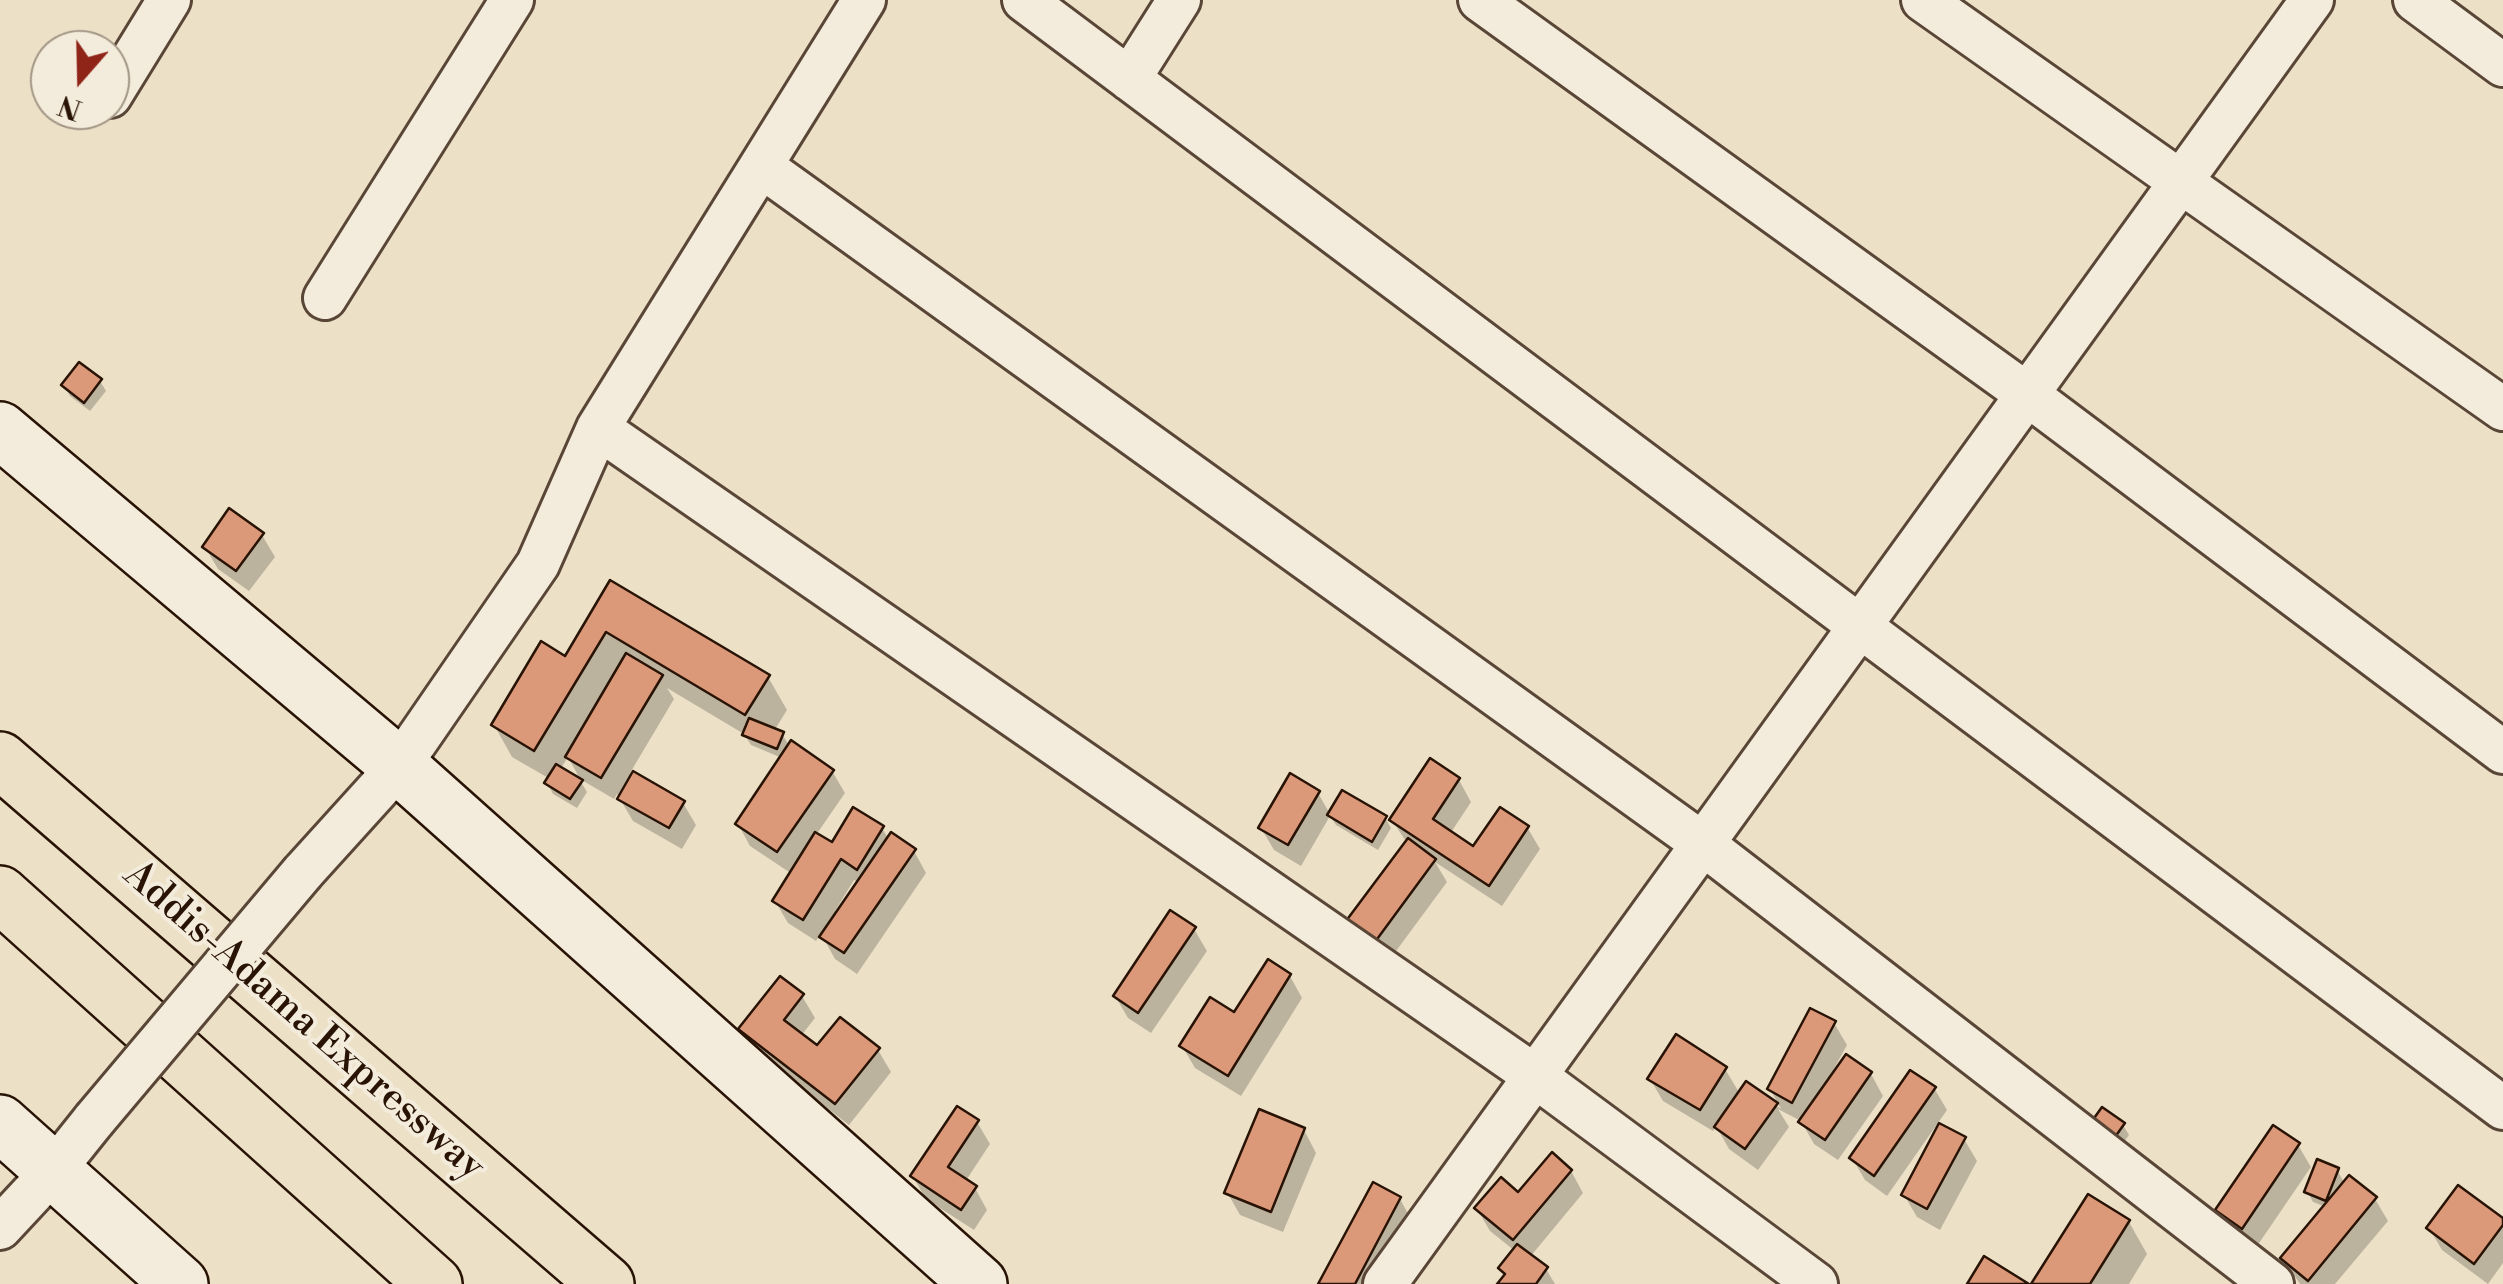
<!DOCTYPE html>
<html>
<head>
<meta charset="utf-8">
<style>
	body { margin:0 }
	#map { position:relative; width:2503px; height:1284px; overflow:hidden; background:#ece0c7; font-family:"Libre Bodoni",serif }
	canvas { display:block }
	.north { position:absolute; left:30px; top:30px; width:100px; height:100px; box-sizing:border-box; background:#f3ebdb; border:2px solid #a29585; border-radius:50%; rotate:200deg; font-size:28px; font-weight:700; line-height:40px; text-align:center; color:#281305 }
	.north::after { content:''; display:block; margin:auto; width:35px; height:45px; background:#8f2418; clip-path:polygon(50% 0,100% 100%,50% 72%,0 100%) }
</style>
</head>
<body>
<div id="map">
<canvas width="2503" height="1284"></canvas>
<div class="north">N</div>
</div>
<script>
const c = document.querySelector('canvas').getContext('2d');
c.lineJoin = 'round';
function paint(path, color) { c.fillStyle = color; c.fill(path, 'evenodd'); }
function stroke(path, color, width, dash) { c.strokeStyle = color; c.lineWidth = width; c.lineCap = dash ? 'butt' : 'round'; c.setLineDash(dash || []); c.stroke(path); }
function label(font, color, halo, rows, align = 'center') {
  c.font = font + ' "Libre Bodoni",serif'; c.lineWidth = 8; c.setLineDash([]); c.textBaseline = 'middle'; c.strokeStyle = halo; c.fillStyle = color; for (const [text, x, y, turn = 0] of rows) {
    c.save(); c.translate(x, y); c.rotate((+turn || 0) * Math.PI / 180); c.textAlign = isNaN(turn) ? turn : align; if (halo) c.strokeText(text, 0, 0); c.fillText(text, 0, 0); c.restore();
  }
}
const shadow = new Path2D(`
	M100,381l6,10 -16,20 -20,-15 -6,-11z
	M262,535l13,22 -26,34 -31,-22 -13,-22z
	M611,584l157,93 19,33 -13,21 8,3 8,13 42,24 13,22 -29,42 17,10 49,-17 7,12 25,11 12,22 -69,101 -22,-15 -14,-25 -5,7 -28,-18 -13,-22 17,-27 -42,-28 -12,-22 44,-66 -31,-13 -7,-11 -77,-46 7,11 -44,74 53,30 13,22 -14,24 -49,-28 -16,-27 -3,5 -34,-20 -12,-22 -7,11 20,14 6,10 -10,16 -24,-14 -6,-11 3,-4 -38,-22 -18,-32 72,-66zM854,880l5,3 -21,30 -3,-2z
	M1459,780l12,22 -21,32 24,16 53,-23 13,22 -38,57 -67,-44 12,20 -62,84 -26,-19 48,-104 -15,-23z
	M1318,793l12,21 55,4 6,10 -13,22 -42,-25 -6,-9 -29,50 -27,-16 -13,-22z
	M1194,929l13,22 -56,82 -23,-15 -13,-22z
	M1290,976l12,22 -61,98 -46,-28 -13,-22 53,-30z
	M802,996l13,22 -14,18 16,13 61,1 13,22 -42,53 -95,-74 -12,-22z
	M1834,1023l13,22 -16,29 3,2 37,-2 12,22 -45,64 -24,-16 -13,-23 -23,-12 11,18 -31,43 -29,-21 -13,-23 -3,5 -50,-30 -13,-22 75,-10 15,25 7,-10 34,25 -11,-20z
	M1934,1088l13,22 -60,86 -22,-16 -13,-22z
	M977,1122l13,22 -25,38 10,6 12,22 -13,20 -48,-31 -13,-22z
	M2123,1125l6,10 -8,11 -20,-14z
	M1304,1130l12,23 -33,79 -43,-17 -13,-23z
	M1964,1139l13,22 -37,69 -23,-13 -13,-22z
	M2298,1145l13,22 -56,82 -25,-17 -12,-22z
	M2337,1170l8,14 30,15 13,22 -53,63h-35l-17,-26 43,-51 -13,-5 -6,-11z
	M1571,1171l12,22 -53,64 16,12 9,15h-55l6,-8 -5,-7 14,-18 -25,-20 -13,-22 42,-14z
	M1400,1199l12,22 -34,63h-57z
	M2503,1221v42l-15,21 -46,-34 -13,-22z
	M2129,1222l18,32 -18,30h-95z`);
const building = new Path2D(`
	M79,362l23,17 -18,24 -23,-18z
	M229,508l35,25 -28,38 -34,-24z
	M610,580l160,95 -25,40 -139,-83 -72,119 -43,-26 50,-84 24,15z
	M626,653l37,22 -62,103 -36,-21z
	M749,718l35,14 -7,17 -35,-14z
	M791,740l43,30 -57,82 -42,-28z
	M1430,758l30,20 -27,41 40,27 27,-39 29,19 -40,60 -100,-66z
	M556,764l27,16 -13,19 -26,-16z
	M633,771l52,30 -16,27 -52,-29z
	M1290,773l30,18 -32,54 -30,-17z
	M1342,790l45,26 -15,26 -45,-27z
	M853,807l31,19 -27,44 -16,-11 -38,61 -31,-19 43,-69 17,10z
	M891,832l25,17 -72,104 -25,-16z
	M1408,838l28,21 -64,87 -29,-21z
	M1170,910l26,17 -58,86 -25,-17z
	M1268,959l23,15 -63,102 -49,-30 31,-49 24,15z
	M780,976l24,18 -20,26 33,25 23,-28 40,31 -45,56 -97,-75z
	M1810,1008l26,13 -44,82 -25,-14z
	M1676,1034l51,33 -27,43 -53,-31z
	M1846,1054l26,18 -47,68 -27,-18z
	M1910,1070l26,17 -62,89 -25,-18z
	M1746,1081l32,22 -33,46 -31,-22z
	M957,1106l22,14 -31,47 29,19 -16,24 -51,-34z
	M2102,1107l23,16 -10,14 -23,-16z
	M1259,1109l46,19 -34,84 -47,-19z
	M1939,1123l27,14 -39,72 -26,-14z
	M2273,1125l27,18 -58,86 -27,-19z
	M1552,1152l20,18 -59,70 -39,-32 27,-31 17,15z
	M2317,1159l22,9 -13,33 -22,-9z
	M2349,1175l28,22 -69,84 -28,-23z
	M1373,1182l28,15 -46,87h-37z
	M2458,1185l45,33v7l-29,39 -48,-36z
	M2088,1194l42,26 -40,64h-59z
	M1517,1244l31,23 -12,17h-39l8,-10 -7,-6z
	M1984,1256l45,28h-62z`);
const street = new Path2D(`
	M1024,0l1479,1108
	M1480,0l548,395 475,357
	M1923,0l580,409
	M2415,0l88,65
	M1129,79l50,-79
	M110,96l59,-96
	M761,166l942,678 569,440
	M325,298l187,-298
	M598,428l937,648 281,208
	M303,872l96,-106 139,-202 60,-136 266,-428
	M0,1228l54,-58 40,-50
	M1385,1284l927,-1284`);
const secondary = new Path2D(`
	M0,430l399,336 580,518
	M0,1123l180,161`);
const highway = new Path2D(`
	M0,760l606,524
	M0,894l434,390`);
const streetBridge = new Path2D(`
	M94,1120l209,-248`);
const streetNames = [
	["Addis-Adama Expressway",303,1022,41]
];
paint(shadow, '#0003');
paint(building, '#dc997a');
stroke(building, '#281305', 2.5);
stroke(street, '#594636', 48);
stroke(secondary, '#281305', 60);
stroke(highway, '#281305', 60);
stroke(street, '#f3ebdb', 42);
stroke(secondary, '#f3ebdb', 55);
stroke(highway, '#ece0c7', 55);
stroke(streetBridge, '#594636', 48, []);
stroke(streetBridge, '#f3ebdb', 42);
label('40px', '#281305', '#f3ebdb', streetNames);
</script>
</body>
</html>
